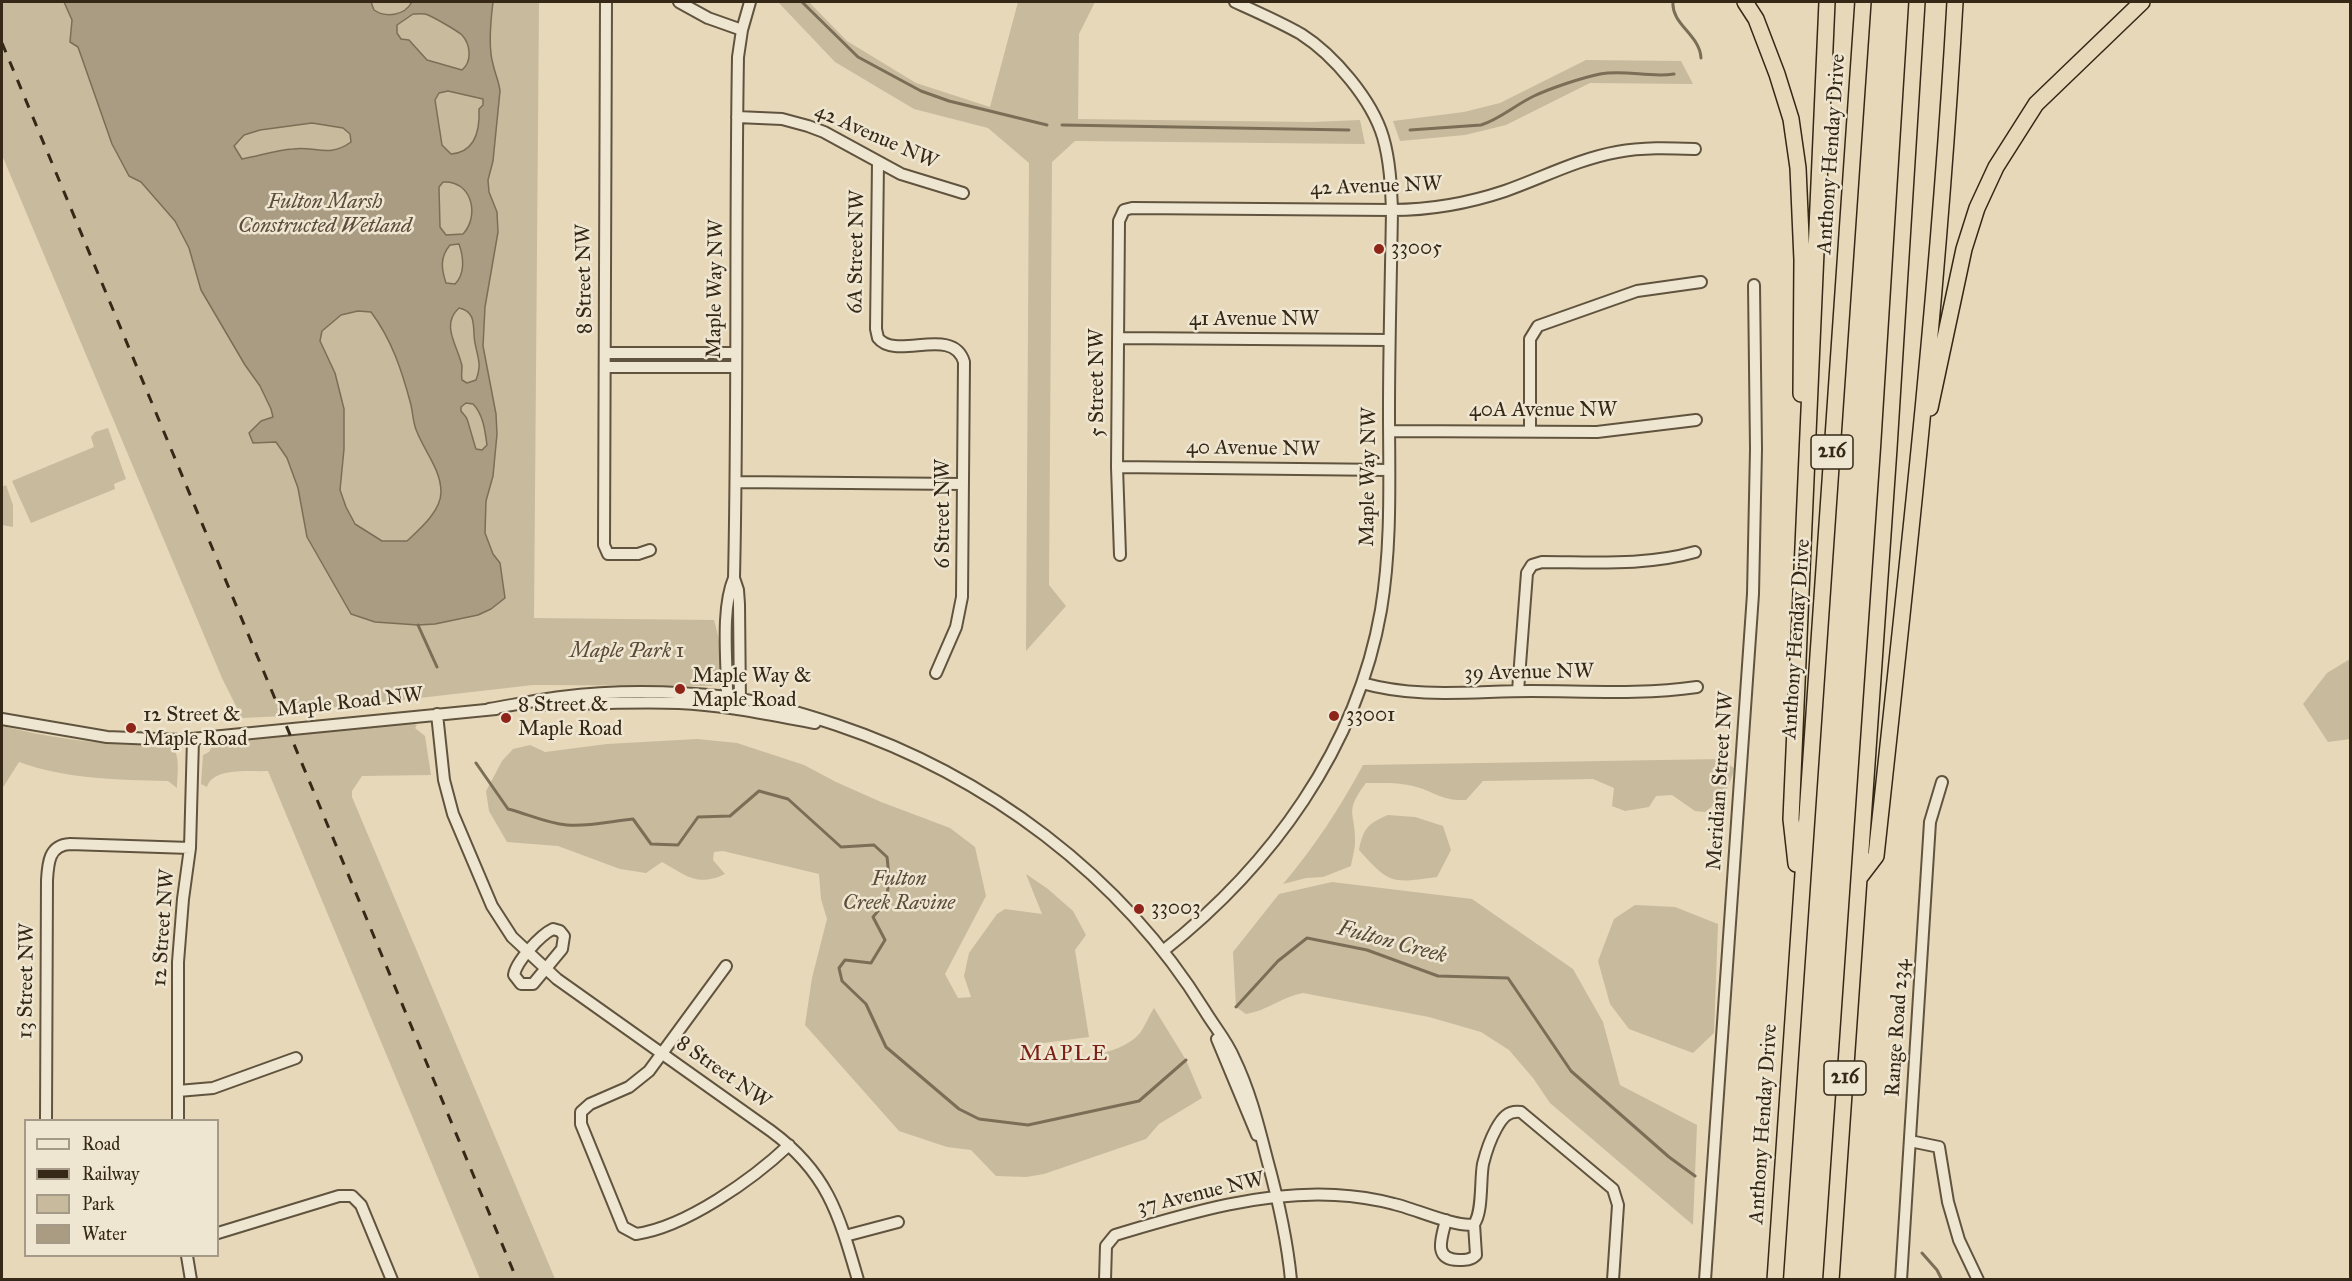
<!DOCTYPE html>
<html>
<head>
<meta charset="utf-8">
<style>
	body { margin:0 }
	#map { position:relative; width:2352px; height:1281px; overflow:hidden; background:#e6d8b9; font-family:"IM FELL Great Primer",serif }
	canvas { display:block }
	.frame { position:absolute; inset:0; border:3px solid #352816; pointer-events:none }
	.legend { position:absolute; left:24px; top:1119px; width:195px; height:138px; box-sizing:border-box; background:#efe6d2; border:2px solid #a59a87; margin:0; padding:8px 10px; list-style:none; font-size:18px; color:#352816 }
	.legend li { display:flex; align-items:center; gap:12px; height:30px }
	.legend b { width:30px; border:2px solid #a59a87 }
</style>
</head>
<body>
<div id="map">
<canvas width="2352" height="1281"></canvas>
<div class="frame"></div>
<ul class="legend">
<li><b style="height:8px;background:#efe6d2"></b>Road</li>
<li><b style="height:8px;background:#352816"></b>Railway</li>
<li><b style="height:16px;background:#c8ba9d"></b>Park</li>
<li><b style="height:16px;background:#aa9c82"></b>Water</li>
</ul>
</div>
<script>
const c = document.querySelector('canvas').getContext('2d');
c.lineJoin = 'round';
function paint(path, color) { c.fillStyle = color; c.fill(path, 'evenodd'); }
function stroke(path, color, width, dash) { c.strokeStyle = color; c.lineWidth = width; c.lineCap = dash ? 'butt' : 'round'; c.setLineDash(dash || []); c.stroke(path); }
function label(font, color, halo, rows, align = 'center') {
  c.font = font + ' "IM FELL Great Primer",serif'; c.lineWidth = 5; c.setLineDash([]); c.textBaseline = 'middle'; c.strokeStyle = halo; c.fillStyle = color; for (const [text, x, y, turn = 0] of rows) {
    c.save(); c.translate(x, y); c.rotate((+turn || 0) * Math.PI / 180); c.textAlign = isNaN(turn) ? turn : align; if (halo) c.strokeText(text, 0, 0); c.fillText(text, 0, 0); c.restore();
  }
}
const green = new Path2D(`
	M2,2h537l-5,616 180,2c4,16 17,58 -3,66l-178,-1 -236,27 -12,4 -43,2 -20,-40 -220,-523z
	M778,2h31l38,39 69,42 74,24 28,-105h77l-16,32 -1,85 234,3 48,-2 5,24 -290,-3 -23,21 -3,423 17,21 -40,45 3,-488 -41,-35 -74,-19 -79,-47z
	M1586,60l95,1 12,23 -103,-1 -84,42 -41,10 -65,6 -7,-20 71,-9 36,-9z
	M108,428l18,51 -12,5 1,5 -84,34 -19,-42 82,-34 -3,-10 4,-5z
	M6,485l7,20v22l-11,-2v-38z
	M2350,659v80l-22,3 -25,-38 24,-31z
	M409,722l8,3 -2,3 10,8 6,39 -69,1 -10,15v6l203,482h-75l-212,-508c-18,1 -55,-4 -61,16l-6,-3 2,-29 6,-3 4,-8z
	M2,726c41,10 86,17 129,19 9,0 35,-3 41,2 9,8 5,31 5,41l-9,-7c-50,-1 -102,-2 -149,-19l-17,27z
	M697,739l40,4 67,22 32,17 45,20 69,26 25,19 11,49 -41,78 13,24 13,-1 -7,-21 5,-23 28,-39 8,-5 37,5 -16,-40 22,15 25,22 13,24 -11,15 14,87 -53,7 -2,16c30,0 85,-2 106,-27 5,-7 9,-17 14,-25l32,52 16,38 -43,26 -13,15 -102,35 -18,3 -30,-1 -25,-26 -24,-3 -48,-16 -94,-106 7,-47 15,-59 -6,-20 -2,-25 -96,-23 -9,1 -1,8 12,14c-28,13 -38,2 -63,-12l-16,11 -26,-4 -62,-23 -51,-4 -18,-31 -3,-20 16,-30 11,-12 17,-4 15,7 62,-8z
	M1722,759l13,10 -12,29 -18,14 -10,-1 -23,-16 -16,1 -7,11 -24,4 -13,-5 2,-18 -21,-9 -110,2 -17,19c-26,1 -32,-9 -53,-14 -16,-4 -32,-3 -47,-3 -23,30 -10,29 -11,59 0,8 -3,17 -4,24l-28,11 -17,1 -23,6c33,-39 56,-75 80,-119z
	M1388,815l27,2 28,9 8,24 -14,27c-45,6 -47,8 -78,-27 4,-21 9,-27 29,-35z
	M1332,882l140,17 101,70 30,53 17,63 77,40 -4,100 -143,-122 -17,-25 -24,-28 -28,-18 -52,-15 -126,-24c-20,3 -36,18 -57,21l-10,-7 -3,-55 46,-58z
	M1635,905l40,2 43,17 -4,109 -21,20 -64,-24 -19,-25 -12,-43 16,-42z`);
const water = new Path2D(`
	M64,2h307l3,8c12,8 30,6 38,-8h81c-2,16 -5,46 0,62 2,10 6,17 7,27l-7,70 -5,19 1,12 8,20 1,20 -13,75 -2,39 13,68 1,20 -4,42 -7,25 -1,32 8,21 7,9 5,35 -14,11 -13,6 -43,9 -17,1 -43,-3 -24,-8 -44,-77 -9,-49 -11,-30 -11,-16 -23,1 -4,-10 12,-12 12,-4 -2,-8 -11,-23 -15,-21 -44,-75 -12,-42 -14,-27 -34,-39 -12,-6 -17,-32 -34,-97 -8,-5 2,-22zM413,14c5,0 11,-1 15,1 7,3 28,15 34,20 9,10 10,27 0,35l-35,-10 -18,-20 -8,-1 -4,-6v-8zM448,91l35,8v6l-4,4c1,21 -3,43 -28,45l-9,-9 -7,-45 4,-7zM312,123l31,5 7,6 1,8c-22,16 -35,4 -58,7 -17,1 -34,7 -51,10l-8,-13 10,-11 16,-5zM443,182c29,-2 37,34 20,52l-17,1 -6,-8 -1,-40zM459,244c5,14 6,30 -4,40l-9,-1c-5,-15 -6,-26 4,-38zM459,308c19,4 13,21 16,35 3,16 7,21 1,37l-9,3 -5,-3c-1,-5 0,-9 0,-14 -4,-20 -22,-41 -3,-58zM358,311l13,1c21,28 31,59 40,93 2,9 2,19 6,27 8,20 24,38 24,60 0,19 -21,37 -34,49h-25l-27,-17 -9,-17 -6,-17 4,-41v-40l-9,-36 -15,-32 2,-10 19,-16zM466,403l7,1c10,10 12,26 14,41l-5,5 -6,-1c-1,-2 -8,-28 -9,-30 -1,-3 -4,-5 -6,-8v-4z`);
const stream = new Path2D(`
	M802,2l56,55 63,34 28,10 98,24
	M1673,2c-2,22 27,33 28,56
	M1062,125l287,5
	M1410,130l71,-5c19,-6 34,-20 53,-29 17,-8 47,-18 66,-22 25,-5 49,4 74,0
	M418,625l19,42
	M476,763l32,46c20,5 38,14 59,16 21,2 45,-4 66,-6l18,25 27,1 20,-28 32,-1 29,-25 29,8 53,48 33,-2 13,12c3,25 4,41 -14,60l12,23 -14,23 -26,-3 -6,8 3,13 24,23 20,43 73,62 20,10 49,6 111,-24 47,-41
	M1236,1007l42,-46 29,-23 60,12 71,26 70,2 63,93 98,86 26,19
	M1922,1253l15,17 5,10`);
const minor = new Path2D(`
	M606,2l-2,543 4,9h30l12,-4
	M679,2l29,16 34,12
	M737,117l45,2 26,7 16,6 77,42 62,19
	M878,162l-2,167 2,9c18,23 75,-13 86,24l-2,235 -6,30 -20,46
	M1118,338l271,2
	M606,353h129
	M606,367h129
	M1389,431l208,1 99,-12
	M1530,431v-92l8,-13 99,-35 64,-9
	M1117,467l272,3
	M736,482l227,2
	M1120,555l-3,-88 2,-246 5,-11 8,-2 260,2c37,0 77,-7 113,-19 37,-13 73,-32 112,-39 26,-5 52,-4 78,-3
	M734,578l4,12 1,14 1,101
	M1362,683c56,16 112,8 169,8 55,0 111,4 166,-4
	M1518,691l9,-118 5,-8 10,-3c52,0 104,4 153,-10
	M727,704c1,-37 -7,-93 7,-126 4,-174 1,-348 4,-521l4,-27 8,-28
	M542,705c45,-1 91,-4 137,-2 46,2 91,12 136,20
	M489,709c24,-4 48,-9 72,-12 54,-7 113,-6 167,0 37,5 73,16 109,28 149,50 284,150 368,286 9,15 22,30 29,47 16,33 24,66 33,101 11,40 20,79 24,121
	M437,714l7,66 9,34 39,92 20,31 45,42 214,152c57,42 68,84 87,149
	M2,719l105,18 74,3 315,-31
	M553,929l7,2 4,5 -2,13 -29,35h-12l-7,-9c2,-13 26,-40 39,-46z
	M1163,951c108,-85 194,-203 218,-341 11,-66 8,-133 8,-200 0,-66 2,-133 3,-200 -1,-24 -2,-49 -9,-73 -11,-37 -49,-82 -82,-103 -21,-12 -44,-22 -66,-32
	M726,966l-77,105 -20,16 -39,17 -9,8v12l42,103 13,7c50,-7 117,-55 153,-89
	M1217,1039l40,96
	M178,1091l35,-3 83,-30
	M46,1120l1,-240c1,-17 2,-35 23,-36l120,4
	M178,1120v-158l5,-63 7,-51 3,-109
	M1910,1141l29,6 9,55 11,38 19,40
	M1446,1220c-4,17 -14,40 13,40 7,0 12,0 17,-5l-2,-31
	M1474,1224c9,-12 6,-44 9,-60 3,-12 7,-24 13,-35 6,-11 12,-19 25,-17l92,77 5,16 -5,75
	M218,1233l121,-37h13l9,9 31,75
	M845,1236l53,-14
	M187,1256l4,24
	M1105,1280l1,-34 9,-11c71,-21 145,-44 220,-40 20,1 40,4 59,9 19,4 65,25 80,20
	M1705,1280l48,-686 3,-145 -2,-164
	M1901,1280l29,-458 12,-40`);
const highway = new Path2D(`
	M1745,2l11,17 21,55 14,45 7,49 4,92 -1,134
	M1930,408l34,-159 13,-41 19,-41 40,-63 106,-102
	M1796,864l-5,-45 36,-817
	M1860,877l16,-21c31,-285 63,-569 79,-854
	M1775,1280l88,-1278
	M1831,1280l58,-832 28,-446`);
const rail = new Path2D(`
	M2,43l515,1237`);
const markers = [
	[1379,249,6,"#8f2418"],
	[680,689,6,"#8f2418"],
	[1334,716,6,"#8f2418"],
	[506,718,6,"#8f2418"],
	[131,728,6,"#8f2418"],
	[1139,909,6,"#8f2418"]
];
const shields = [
	[1832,452,42],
	[1845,1078,42]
];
const shieldNames = [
	["216",1832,452],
	["216",1845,1078]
];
const streetNames = [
	["42 Avenue NW",876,137,24],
	["Anthony Henday Drive",1832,154,-86],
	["42 Avenue NW",1376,187,-2],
	["6A Street NW",857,252,-89],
	["8 Street NW",585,279,-91],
	["Maple Way NW",716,289,-89],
	["41 Avenue NW",1254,320],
	["5 Street NW",1098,383,-90],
	["40A Avenue NW",1543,411],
	["40 Avenue NW",1253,449,1],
	["Maple Way NW",1369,477,-89],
	["6 Street NW",944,514,-90],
	["Anthony Henday Drive",1797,639,-86],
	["39 Avenue NW",1529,673,-1],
	["Maple Road NW",350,703,-6],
	["Meridian Street NW",1721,781,-86],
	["12 Street NW",164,928,-86],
	["13 Street NW",27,981,-89],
	["Range Road 234",1898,1028,-86],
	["8 Street NW",723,1073,35],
	["Anthony Henday Drive",1764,1124,-86],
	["37 Avenue NW",1201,1194,-13]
];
const parkNames = [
	["Fulton Marsh",325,203],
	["Constructed Wetland",325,227],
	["Maple Park 1",627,652],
	["Fulton",899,880],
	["Creek Ravine",899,904]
];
const poiNames = [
	["33005",1391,249],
	["Maple Way &",692,677],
	["Maple Road",692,701],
	["8 Street &",518,706],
	["Maple Road",518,730],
	["12 Street &",143,716],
	["Maple Road",143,740],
	["33001",1346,716],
	["33003",1151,909]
];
const waterNames = [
	["Fulton Creek",1392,943,15]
];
const neighbourhoodNames = [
	["MAPLE",1064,1055]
];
paint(green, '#c8ba9d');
paint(water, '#aa9c82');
stroke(water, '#7b6e57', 1.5);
stroke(stream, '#7b6e57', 3);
stroke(minor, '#61543f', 14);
stroke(highway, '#352816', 18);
stroke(minor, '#efe6d2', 10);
stroke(highway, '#e6d8b9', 15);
stroke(rail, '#352816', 3, [10, 10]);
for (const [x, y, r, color] of markers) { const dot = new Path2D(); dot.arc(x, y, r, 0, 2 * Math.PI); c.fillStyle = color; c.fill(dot); stroke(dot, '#efe6d2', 2); }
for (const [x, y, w] of shields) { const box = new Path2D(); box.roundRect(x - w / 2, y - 17, w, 34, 4.5); c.fillStyle = '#efe6d2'; c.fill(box); stroke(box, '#352816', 1.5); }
label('bold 20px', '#352816', null, shieldNames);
label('21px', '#352816', '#efe6d2', streetNames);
label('italic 21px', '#5a4c38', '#efe6d2', parkNames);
label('21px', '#352816', '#efe6d2', poiNames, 'left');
label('italic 22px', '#584b36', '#efe6d2', waterNames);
c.letterSpacing = '1.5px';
label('22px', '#7a1f14', '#efe6d2', neighbourhoodNames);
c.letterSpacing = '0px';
</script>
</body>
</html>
